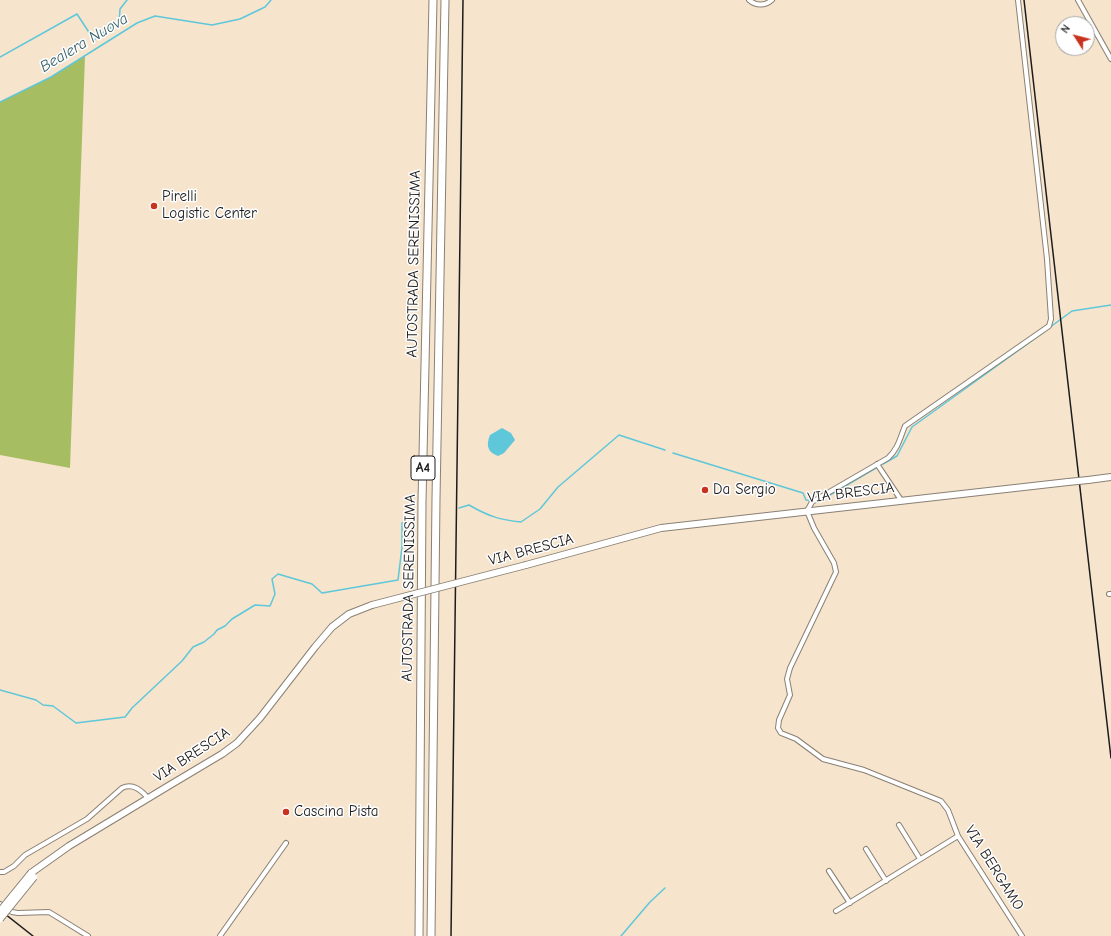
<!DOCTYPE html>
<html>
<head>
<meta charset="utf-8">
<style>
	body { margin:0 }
	#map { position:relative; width:1111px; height:936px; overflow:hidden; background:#f6e4cd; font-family:"Comic Neue",sans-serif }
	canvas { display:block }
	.north { position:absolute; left:1055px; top:16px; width:40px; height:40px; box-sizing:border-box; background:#fff; border:1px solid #a4a4a4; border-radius:50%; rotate:306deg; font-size:11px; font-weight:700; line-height:16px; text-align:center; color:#1c1c1c }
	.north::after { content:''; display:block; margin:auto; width:14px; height:18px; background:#c8321e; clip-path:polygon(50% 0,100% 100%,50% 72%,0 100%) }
</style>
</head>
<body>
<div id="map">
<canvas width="1111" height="936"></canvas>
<div class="north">N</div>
</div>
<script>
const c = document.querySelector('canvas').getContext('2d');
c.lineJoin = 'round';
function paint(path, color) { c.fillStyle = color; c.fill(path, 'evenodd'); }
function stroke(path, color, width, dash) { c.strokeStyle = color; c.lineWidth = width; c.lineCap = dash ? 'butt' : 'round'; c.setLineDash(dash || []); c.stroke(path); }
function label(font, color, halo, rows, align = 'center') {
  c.font = font + ' "Comic Neue",sans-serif'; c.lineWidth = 3; c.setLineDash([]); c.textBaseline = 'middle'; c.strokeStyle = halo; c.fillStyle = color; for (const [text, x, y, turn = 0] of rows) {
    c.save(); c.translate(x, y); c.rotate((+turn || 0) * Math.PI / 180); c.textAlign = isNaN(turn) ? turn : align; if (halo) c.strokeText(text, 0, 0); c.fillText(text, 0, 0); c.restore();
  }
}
const green = new Path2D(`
	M85,56l-15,412 -70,-13v-353l51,-25z`);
const water = new Path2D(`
	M502,428l9,5 4,7 -11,13 -6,3c-11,-4 -12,-11 -8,-21z`);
const stream = new Path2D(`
	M0,57l77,-43 17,26 12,-10 13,-6 1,-15 7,-9
	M0,102l51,-25 86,-54 18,-7 57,9 28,-6 25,-12 6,-7
	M1049,328l23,-17 39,-6
	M673,453l130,40 3,7 6,1
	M883,464l14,-8 15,-29 132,-95
	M816,502h2l58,-34
	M459,508l10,-3c19,11 31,15 52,17l19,-13 18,-22 61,-52 46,15
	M0,690l36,10 7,5 10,1 23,17 49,-6 7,-9 50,-47 11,-14 11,-5 10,-8 3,-4 8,-4 7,-7 23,-14 15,1 5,-12 -3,-15 6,-5 34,10 10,9 76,-13 4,-33v-24h2
	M621,936l29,-34 15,-14`);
const minor = new Path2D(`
	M749,0c7,6 16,6 23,0
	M1018,0l29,259 4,60 -2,7 -144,100c-5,12 -7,23 -17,32l-76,44 -5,9 7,17 20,35 2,9 -46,96 -3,11 3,16 -11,25 -1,8 3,5 15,6 27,20 41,11 77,31 7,9 10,26 64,100
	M1078,0l33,59
	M877,464l24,36
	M1109,594h2
	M899,825l21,34
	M866,849l20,32
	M829,871l21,32
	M0,872h4l10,-6 11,-11 62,-36 35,-31c11,-5 19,2 26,10
	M0,904l12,8 6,1 31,-1 39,24
	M836,911l122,-75
	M220,936l66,-93`);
const secondary = new Path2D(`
	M1088,480l23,-3
	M526,565l135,-37 407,-46
	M31,873l38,-27 101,-61 52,-31 15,-11 23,-25 55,-71 17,-20 17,-13 23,-9`);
const motorway = new Path2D(`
	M419,936l3,-435 11,-501
	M431,936l5,-437 9,-499`);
const rail = new Path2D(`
	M1024,0l87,758
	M0,910l33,26
	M451,936l12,-936`);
const secondaryBridge = new Path2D(`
	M1068,482l20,-2
	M372,605l154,-40
	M0,911l31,-38
	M0,919l34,-42`);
const markers = [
	[154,206,4,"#c8321e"],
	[705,490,4,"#c8321e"],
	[286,812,4,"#c8321e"]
];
const shields = [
	[423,468,24]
];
const shieldNames = [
	["A4",423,468]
];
const poiNames = [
	["Pirelli",162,197],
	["Logistic Center",162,214],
	["Da Sergio",713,490],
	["Cascina Pista",294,812]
];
const streetNames = [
	["AUTOSTRADA SERENISSIMA",414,264,-89],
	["VIA BRESCIA",851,493,-7],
	["VIA BRESCIA",531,550,-15],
	["AUTOSTRADA SERENISSIMA",409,588,-89],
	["VIA BRESCIA",192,755,-33],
	["VIA BERGAMO",994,868,58]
];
const waterNames = [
	["Bealera Nuova",84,43,-31]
];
paint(green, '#a6bd62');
paint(water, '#5ec7d9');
stroke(stream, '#5ec7d9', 1.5);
stroke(minor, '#898074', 6);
stroke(secondary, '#898074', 8);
stroke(motorway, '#898074', 9);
stroke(minor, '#fff', 4);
stroke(secondary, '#fff', 6);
stroke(motorway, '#fff', 7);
stroke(rail, '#1c1c1c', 1.5);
stroke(secondaryBridge, '#898074', 8, []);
stroke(secondaryBridge, '#fff', 6);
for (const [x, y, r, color] of markers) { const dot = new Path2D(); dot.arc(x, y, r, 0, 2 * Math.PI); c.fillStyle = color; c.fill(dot); stroke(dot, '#fff', 1.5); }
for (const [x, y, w] of shields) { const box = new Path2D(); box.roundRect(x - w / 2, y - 12, w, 24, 3); c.fillStyle = '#fff'; c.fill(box); stroke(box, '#1c1c1c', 1); }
label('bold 14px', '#1c1c1c', null, shieldNames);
label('15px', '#1c1c1c', '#fff', poiNames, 'left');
label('15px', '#1c1c1c', '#fff', streetNames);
label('italic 16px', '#366068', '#fff', waterNames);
</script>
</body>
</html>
